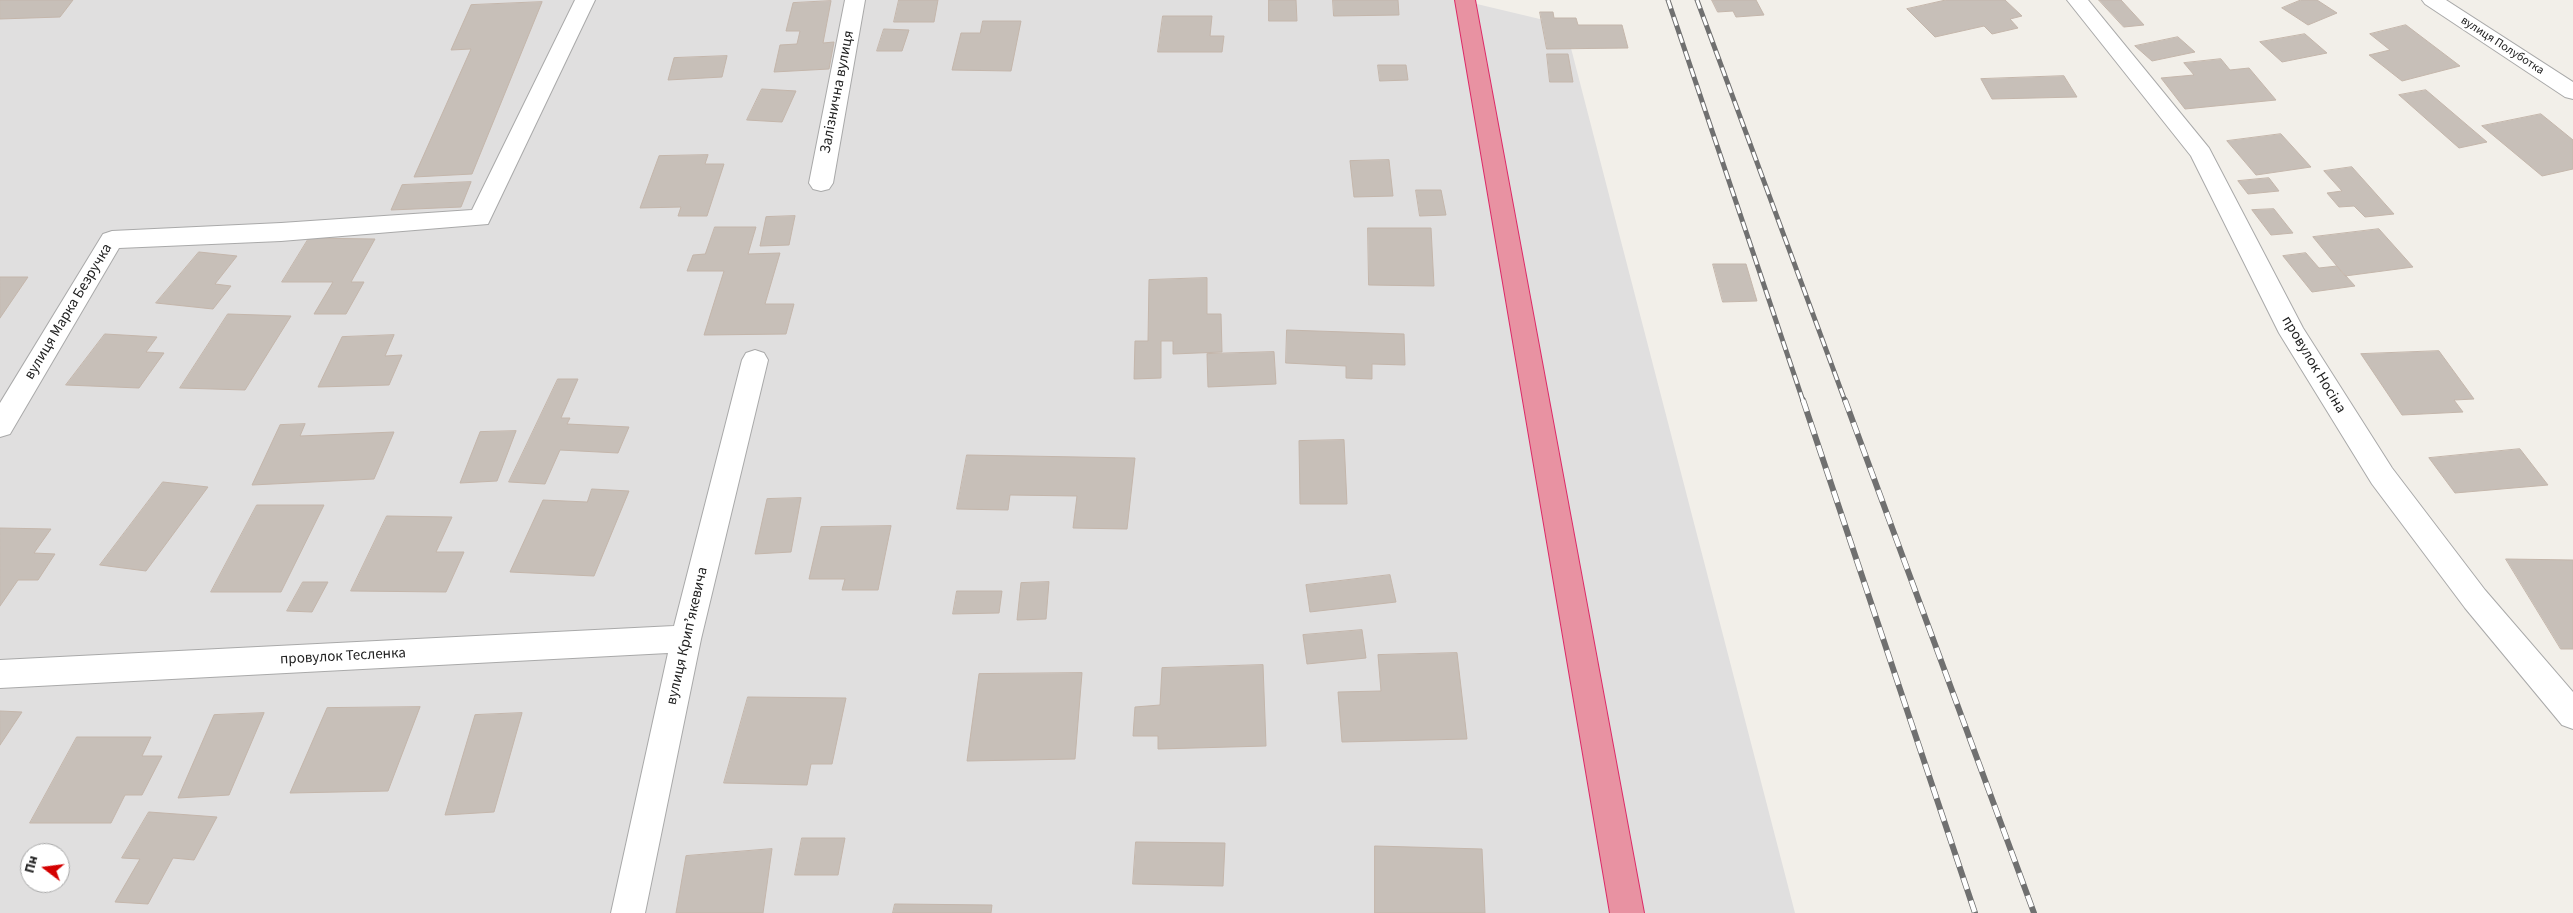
<!DOCTYPE html>
<html>
<head>
<meta charset="utf-8">
<style>
	body { margin:0 }
	#map { position:relative; width:2573px; height:913px; overflow:hidden; background:#f2efe9; font-family:"Source Sans 3",sans-serif }
	canvas { display:block }
	.north { position:absolute; left:20px; top:843px; width:50px; height:50px; box-sizing:border-box; background:#fff; border:1px solid #a7a7a7; border-radius:50%; rotate:285deg; font-size:14px; font-weight:700; line-height:20px; text-align:center; color:#222 }
	.north::after { content:''; display:block; margin:auto; width:18px; height:22px; background:#d40000; clip-path:polygon(50% 0,100% 100%,50% 72%,0 100%) }
</style>
</head>
<body>
<div id="map">
<canvas width="2573" height="913"></canvas>
<div class="north">Пн</div>
</div>
<script>
const c = document.querySelector('canvas').getContext('2d');
c.lineJoin = 'round';
function paint(path, color) { c.fillStyle = color; c.fill(path, 'evenodd'); }
function stroke(path, color, width, dash) { c.strokeStyle = color; c.lineWidth = width; c.lineCap = dash ? 'butt' : 'round'; c.setLineDash(dash || []); c.stroke(path); }
function label(font, color, halo, rows, align = 'center') {
  c.font = font + ' "Source Sans 3",sans-serif'; c.lineWidth = 4.5; c.setLineDash([]); c.textBaseline = 'middle'; c.strokeStyle = halo; c.fillStyle = color; for (const [text, x, y, turn = 0] of rows) {
    c.save(); c.translate(x, y); c.rotate((+turn || 0) * Math.PI / 180); c.textAlign = isNaN(turn) ? turn : align; if (halo) c.strokeText(text, 0, 0); c.fillText(text, 0, 0); c.restore();
  }
}
const residential = new Path2D(`
	M0,0h1460l105,25 230,888h-1795zM30,853h30v30h-30z`);
const building = new Path2D(`
	M0,0h73l-13,17 -60,2z
	M899,0h39l-4,22h-40z
	M1269,0h27l1,21h-28z
	M1333,0h65l1,15 -65,1z
	M1712,0h44l8,15 -28,2 -3,-6 -15,1z
	M1946,0h59l17,16 -12,3 8,9 -26,6 -8,-8 -49,11 -28,-28z
	M2099,0h22l23,25 -20,2z
	M2301,0h16l20,13 -29,12 -26,-17z
	M831,1l-8,42 11,-1 -5,27 -55,3 6,-27 17,-1 3,-13h-14l7,-28z
	M542,2l-70,172 -58,3 57,-128 -20,1 20,-45z
	M1540,12h13l1,6h22l2,7h44l6,23 -81,1z
	M1163,16h49l-2,20h14l-2,16h-64z
	M983,21h38l-10,50 -59,-1 9,-37h19z
	M2406,25l54,41 -58,15 -33,-26 21,-5 -20,-16z
	M884,29l25,1 -7,21h-25z
	M2305,34l22,19 -45,9 -22,-20z
	M2178,37l17,15 -43,9 -17,-15z
	M1547,54h21l5,28h-23z
	M727,56l-5,21 -54,3 6,-22z
	M2221,59l9,11 19,-2 27,32 -91,9 -24,-31 33,-3 -10,-12z
	M1378,65h28l2,15 -28,1z
	M2064,76l13,21 -85,2 -11,-20z
	M762,89l34,2 -14,31 -35,-2z
	M2426,90l61,52 -28,6 -60,-53z
	M2541,114l32,26v29l-31,7 -60,-50z
	M2281,134l30,33 -55,8 -29,-34z
	M708,155l-3,9h19l-17,52h-29l3,-9 -41,1 19,-52z
	M1389,160l4,36 -39,1 -4,-36z
	M2352,167l42,47 -29,3 -11,-11 -15,1 -12,-14 15,-2 -18,-20z
	M2269,178l10,13 -31,3 -10,-13z
	M471,182l-10,25 -70,3 11,-25z
	M1416,190h25l5,25 -26,1z
	M2274,209l19,24 -22,2 -19,-25z
	M795,216l-6,29 -29,1 6,-29z
	M715,227h41l-8,27 32,-1 -15,51h29l-8,30 -82,1 20,-64h-37l6,-16 12,-1z
	M1368,228h63l3,58 -65,-1z
	M2379,229l34,38 -68,9 -32,-39z
	M309,238l66,1 -24,43h13l-18,32h-32l19,-32h-51z
	M199,252l38,4 -22,28 16,2 -18,23 -57,-6z
	M2306,253l13,15 18,-2 18,20 -43,6 -29,-36z
	M1713,264h33l11,37 -34,1z
	M0,277h28l-28,41z
	M1207,278v36h14l1,38 -49,2v-13h-12v37l-27,1 1,-38h13l1,-61z
	M228,314l63,2 -46,74 -65,-2z
	M1287,330l117,4 1,31 -33,-1v15l-26,-1v-12l-60,-3z
	M105,334l52,3 -11,15 18,1 -25,35 -73,-3z
	M394,335l-9,21 17,-1 -13,30 -71,2 24,-50z
	M2439,351l35,48 -20,1 9,12 -61,3 -41,-61z
	M1274,352l2,32 -68,3 -1,-33z
	M558,379h20l-17,39h9l-3,6 62,3 -11,26 -58,-3 -15,34 -36,-2z
	M305,424l-5,12 94,-4 -20,47 -122,6 28,-60z
	M516,431l-19,50 -37,2 20,-51z
	M1344,440l3,64h-47l-1,-63z
	M2520,449l28,36 -93,8 -26,-35z
	M967,455l168,3 -8,71 -54,-1 4,-32 -67,-1 -2,15 -51,-1z
	M163,482l45,5 -62,84 -46,-6z
	M592,489l37,2 -35,85 -84,-4 33,-72 44,2z
	M801,498l-10,54 -36,2 12,-55z
	M257,505h67l-43,87h-70z
	M387,516l65,1 -16,35h28l-18,40 -95,-1z
	M891,526l-13,64h-36l3,-11h-36l12,-52z
	M0,528l51,1 -17,24 21,1 -17,26h-20l-18,26z
	M2506,559l67,1v89h-12z
	M1390,575l6,27 -86,10 -4,-27z
	M303,582h25l-16,30 -25,-1z
	M1049,582l-3,37 -29,1 4,-37z
	M957,591h45l-3,22 -46,1z
	M1362,630l4,28 -59,6 -4,-29z
	M1457,653l10,86 -125,3 -4,-50 43,-1 -3,-36z
	M1263,665l3,81 -108,3v-13h-25l2,-29 25,-2 2,-37z
	M1082,673l-7,86 -108,2 12,-87z
	M748,697l98,1 -14,66h-21l-4,21 -83,-2z
	M420,707l-32,84 -98,2 37,-85z
	M0,711l22,1 -22,33z
	M264,713l-35,82 -51,3 36,-83z
	M522,713l-28,99 -49,3 30,-100z
	M77,737h74l-9,19h20l-20,39h-17l-14,28h-81z
	M149,812l68,5 -23,43 -21,-2 -25,46 -33,-2 25,-43 -18,-1z
	M802,838h43l-7,37h-43z
	M1136,842l89,1 -2,43 -90,-2z
	M1375,846l107,3 3,64h-110z
	M772,849l-9,64h-87l10,-57z
	M895,904l97,1 -1,8h-98z`);
const street = new Path2D(`
	M575,0h20l-107,224 -207,17 -162,7 -109,186 -10,3v-34l103,-169 9,-3 169,-8 191,-13z
	M845,0h20l-32,183 -4,6 -8,2 -8,-2 -4,-6z
	M2067,0h21l121,148 94,180 89,140 93,122 88,102v37l-11,-4 -97,-117 -93,-124 -93,-151 -88,-177z
	M2422,0h24l127,82v17l-8,-2 -140,-93z
	M755,350l9,3 4,7 -67,279 -56,274h-34l57,-260 -668,35v-28l674,-34 68,-266 4,-7z`);
const highway = new Path2D(`
	M1455,0h20l169,913h-34z`);
const railFar1 = new Path2D(`
	M1668,0l135,401
	M1697,0l148,401`);
const rail = new Path2D(`
	M1803,400l172,513
	M1845,400l189,513`);
const farStreetnames = [
	["вулиця Полуботка",2502,46,33]
];
const streetNames = [
	["Залізнична вулиця",838,92,-79],
	["вулиця Марка Безручка",69,312,-59],
	["провулок Носіна",2313,365,59],
	["вулиця Крипʼякевича",688,636,-77],
	["провулок Тесленка",343,657,-3]
];
paint(residential, '#e0dfdf');
paint(building, '#c7bfb8');
stroke(building, '#c4b6ab', 1);
stroke(street, '#a9a9a9', 2);
stroke(highway, '#dc2a67', 2);
paint(street, '#fff');
paint(highway, '#e892a2');
stroke(railFar1, '#707070', 5);
stroke(rail, '#707070', 6);
stroke(railFar1, '#fff', 3, [9]);
stroke(rail, '#fff', 4.5, [12]);
label('12px', '#222', '#fff', farStreetnames);
label('15px', '#222', '#fff', streetNames);
</script>
</body>
</html>
